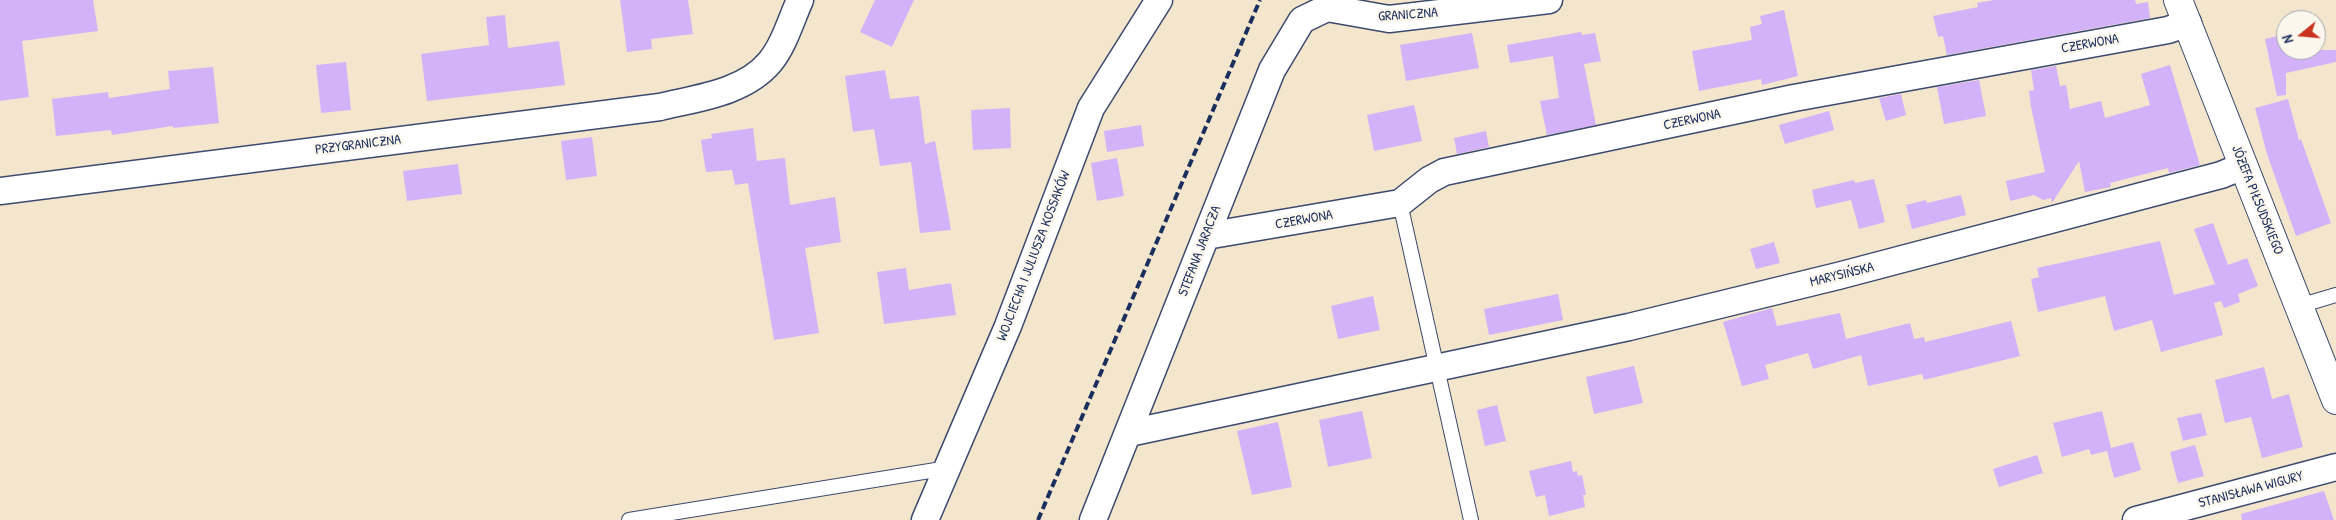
<!DOCTYPE html>
<html>
<head>
<meta charset="utf-8">
<style>
	body { margin:0 }
	#map { position:relative; width:2336px; height:520px; overflow:hidden; background:#f3e6cc; font-family:"Patrick Hand",sans-serif }
	canvas { display:block }
	.north { position:absolute; left:2276px; top:10px; width:50px; height:50px; box-sizing:border-box; background:#fbf7ec; border:1px solid #a1a7b3; border-radius:50%; rotate:253deg; font-size:14px; font-weight:700; line-height:20px; text-align:center; color:#1b2f5e }
	.north::after { content:''; display:block; margin:auto; width:18px; height:22px; background:#c8321e; clip-path:polygon(50% 0,100% 100%,50% 72%,0 100%) }
</style>
</head>
<body>
<div id="map">
<canvas width="2336" height="520"></canvas>
<div class="north">N</div>
</div>
<script>
const c = document.querySelector('canvas').getContext('2d');
c.lineJoin = 'round';
function paint(path, color) { c.fillStyle = color; c.fill(path, 'evenodd'); }
function stroke(path, color, width, dash) { c.strokeStyle = color; c.lineWidth = width; c.lineCap = dash ? 'butt' : 'round'; c.setLineDash(dash || []); c.stroke(path); }
function label(font, color, halo, rows, align = 'center') {
  c.font = font + ' "Patrick Hand",sans-serif'; c.lineWidth = 5; c.setLineDash([]); c.textBaseline = 'middle'; c.strokeStyle = halo; c.fillStyle = color; for (const [text, x, y, turn = 0] of rows) {
    c.save(); c.translate(x, y); c.rotate((+turn || 0) * Math.PI / 180); c.textAlign = isNaN(turn) ? turn : align; if (halo) c.strokeText(text, 0, 0); c.fillText(text, 0, 0); c.restore();
  }
}
const building = new Path2D(`
	M0,0h93l5,31 -76,10 7,56 -29,4z
	M620,0h68l5,34 -42,5 1,10 -25,3z
	M875,0h39l-22,47 -32,-15z
	M1994,0h141l1,4 12,-2 2,16 -203,37 -4,-19 -5,1 -5,-21 45,-9 -1,-4z
	M1784,10l14,66 -36,9 -1,-6 -62,12 -7,-40 60,-11 -2,-13 12,-3 -2,-8z
	M505,15l3,33 51,-7 6,44 -138,16 -6,-47 68,-9 -3,-28z
	M1581,32l1,3 13,-2 6,28 -17,3 12,61 -49,10 -7,-34 19,-3 -6,-42 -43,7 -3,-18z
	M1472,33l7,35 -73,13 -6,-36z
	M2286,34v16h50v12l-50,11v22l-9,1 -12,-57z
	M346,62l5,48 -30,3 -5,-48z
	M2170,65l30,100 -31,8 -1,-5 -58,15 1,4 -26,5 -6,-31 -27,42 -1,-5 -8,2 -9,-5 -24,6 -4,-20 39,-9 -14,-65 -2,-16 5,-1 -3,-20 25,-4 4,20 6,-1 4,24 31,-8 4,17 45,-13 -9,-31z
	M213,67l6,56 -46,5v-2l-61,9 -1,-5 -55,6 -4,-37 56,-7 1,6 61,-9 -2,-18z
	M885,70l5,29 29,-3 6,48 10,-3 16,89 -31,3 -9,-71 -31,4 -6,-37 -21,3 -8,-56z
	M1979,80l7,36 -42,8 -7,-37z
	M1901,94l5,21 -20,6 -7,-23z
	M2288,99l11,41 2,-1 30,84 -35,13 -29,-82 -12,-46z
	M1414,105l8,36 -48,10 -7,-36z
	M1010,108l1,40 -38,2 -2,-40z
	M1829,111l5,19 -49,14 -6,-19z
	M1141,125l3,21 -37,6 -3,-21z
	M753,128l4,33 28,-3 5,47 45,-8 6,45 -36,6 14,85 -45,7 -26,-157 -13,2 -3,-15 -26,2 -5,-32 11,-2 -1,-4z
	M1486,131l3,16 -32,7 -3,-16z
	M592,137l5,39 -31,4 -5,-39z
	M1117,158l7,38 -27,5 -6,-38z
	M458,164l4,30 -55,7 -4,-30z
	M1874,179l11,43 -26,7 -8,-29 -35,8 -4,-18 42,-10 1,3z
	M1961,195l5,20 -54,14 -6,-24 20,-5 1,3z
	M2213,223l15,42 19,-7 11,28 -20,8 2,8 -16,6 -3,-7 -7,2 9,32 -62,17 -9,-32 -38,11 -9,-35 -67,16 -7,-33 8,-2 -2,-9 123,-27 14,54 41,-11 -21,-55z
	M1774,242l6,21 -24,6 -6,-20z
	M906,268l3,22 42,-7 5,32 -72,9 -7,-52z
	M1558,294l5,26 -74,15 -5,-26z
	M1373,296l7,34 -42,9 -7,-33z
	M1772,308l5,18 63,-13 6,26 64,-16 4,16 10,-2 1,5 86,-21 9,35 -96,24 -2,-6 -54,12 -7,-31 -48,14 -5,-16 -43,12 4,14 -27,7 -19,-64z
	M1634,366l9,37 -49,11 -8,-37z
	M2264,367l8,32 17,-5 14,53 -41,11 -11,-41 -26,6 -10,-43z
	M1497,405l9,36 -21,5 -8,-36z
	M1362,411l10,47 -44,9 -9,-47z
	M2102,411l9,37 22,-6 8,28 -27,8 -7,-27 -16,4 -2,-6 -27,8 -9,-34z
	M2201,413l6,22 -24,6 -6,-23z
	M1278,422l14,65 -40,8 -15,-64z
	M2195,445l9,31 -26,7 -8,-31z
	M2037,455l6,18 -44,14 -6,-18z
	M1571,461l2,11 4,-1 1,5 4,-1 4,20h-3l2,12 -36,9 -4,-21 -9,2 -7,-26z
	M2324,491l10,29h-92l-1,-6z`);
const service = new Path2D(`
	M1400,203l71,317
	M2299,306l37,-11
	M629,520l319,-52`);
const minor = new Path2D(`
	M1327,8l62,11 160,-19
	M0,191l660,-84c37,-9 84,-14 110,-45 14,-17 21,-42 30,-62
	M1206,236l194,-33 29,-23 15,-8 350,-74 374,-68 20,-7
	M1129,433l500,-106 209,-51 383,-101 22,-9
	M925,520l83,-194 83,-218 68,-108
	M1093,520l179,-450 30,-50 25,-12 3,-8
	M2136,520l200,-53`);
const tertiary = new Path2D(`
	M2178,0l158,400`);
const rail = new Path2D(`
	M1038,520l222,-520`);
const streetNames = [
	["GRANICZNA",1408,15,-4],
	["CZERWONA",2090,44,-10],
	["CZERWONA",1692,120,-12],
	["PRZYGRANICZNA",358,145,-7],
	["JÓZEFA PIŁSUDSKIEGO",2257,200,68],
	["CZERWONA",1304,220,-10],
	["STEFANA JARACZA",1200,251,-69],
	["WOJCIECHA I JULIUSZA KOSSAKÓW",1034,256,-69],
	["MARYSIŃSKA",1842,275,-14],
	["STANISŁAWA WIGURY",2251,490,-15]
];
paint(building, '#d3b2fa');
stroke(service, '#3b4a6e', 16);
stroke(minor, '#3b4a6e', 29);
stroke(tertiary, '#3b4a6e', 30);
stroke(service, '#fff', 14);
stroke(minor, '#fff', 26);
stroke(tertiary, '#fff', 28);
stroke(rail, '#1b2f5e', 4, [8, 4]);
label('14px', '#1b2f5e', '#fbf7ec', streetNames);
</script>
</body>
</html>
